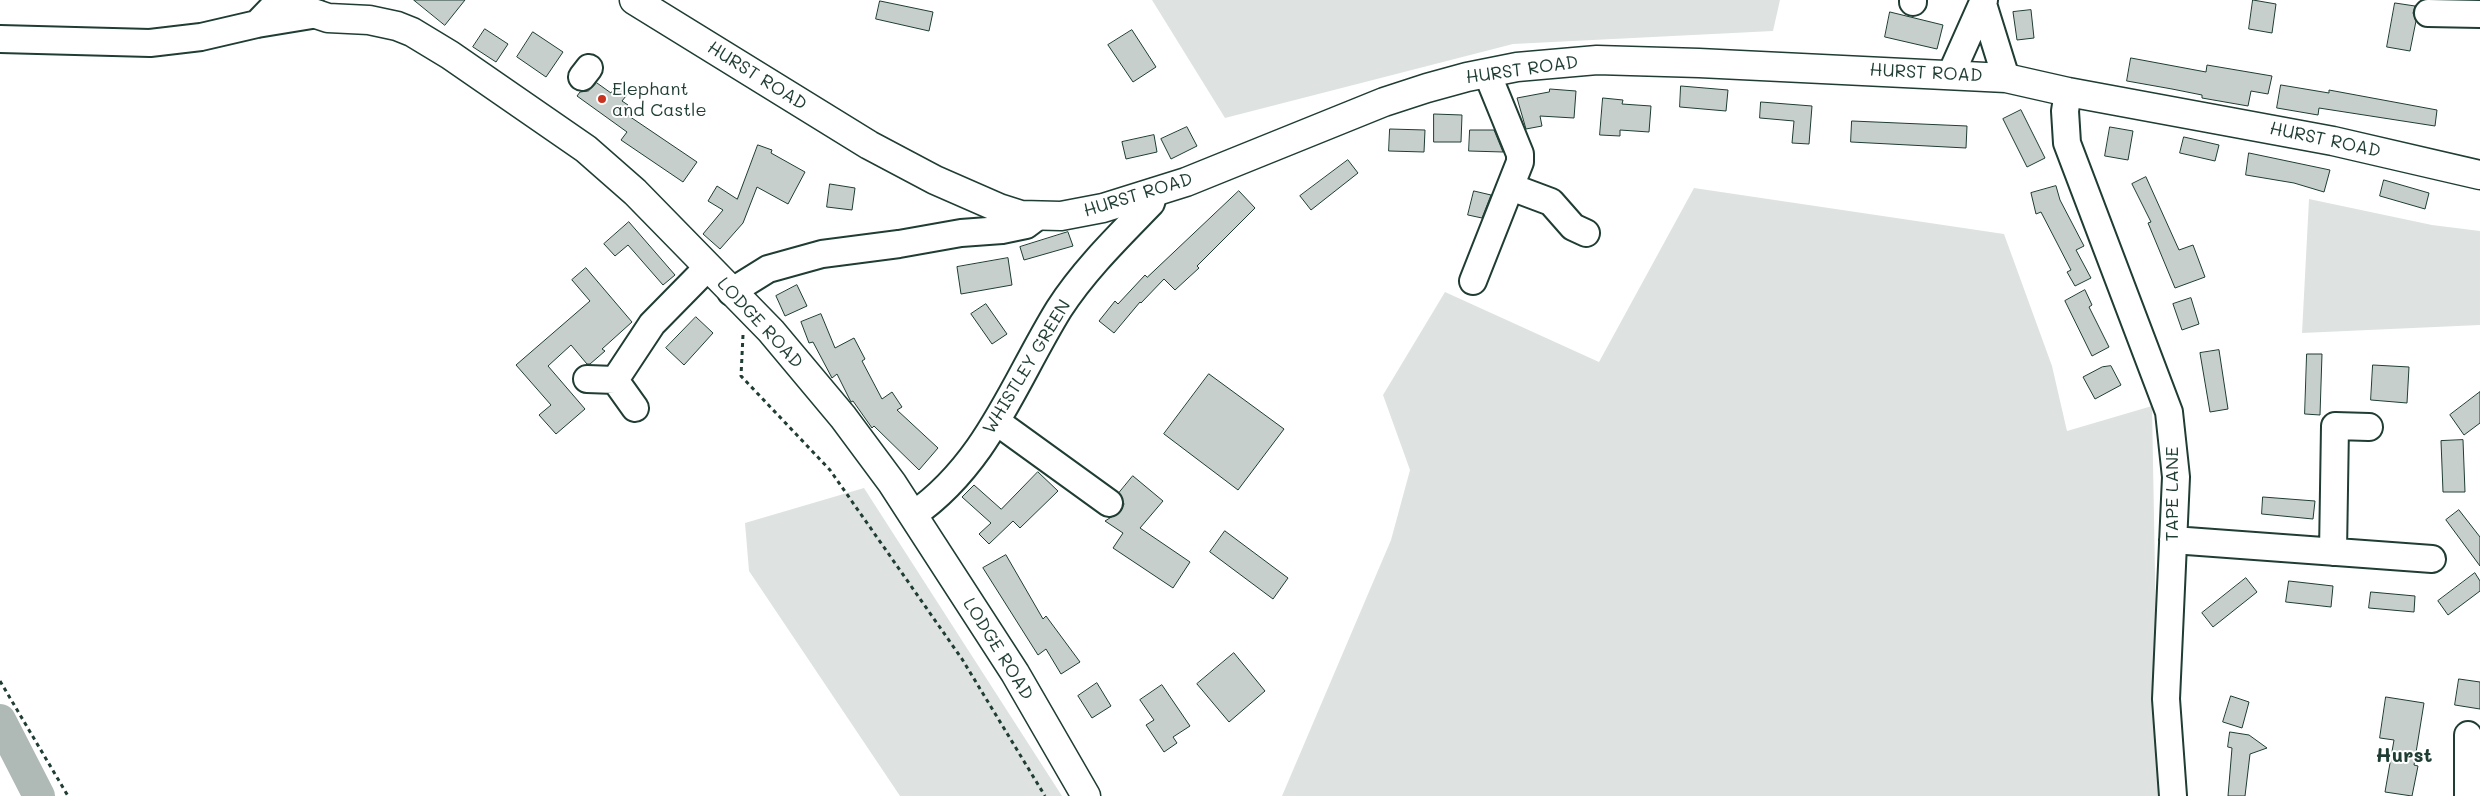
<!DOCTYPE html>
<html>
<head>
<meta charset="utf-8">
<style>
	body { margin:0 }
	canvas { display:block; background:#fff }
</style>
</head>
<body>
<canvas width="2480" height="796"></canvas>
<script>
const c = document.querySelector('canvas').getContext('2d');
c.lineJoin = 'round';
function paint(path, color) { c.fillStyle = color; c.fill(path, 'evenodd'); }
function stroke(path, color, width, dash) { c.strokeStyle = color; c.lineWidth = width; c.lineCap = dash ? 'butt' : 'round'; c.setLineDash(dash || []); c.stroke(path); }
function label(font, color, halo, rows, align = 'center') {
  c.font = font + ' Mali,sans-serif'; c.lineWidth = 4; c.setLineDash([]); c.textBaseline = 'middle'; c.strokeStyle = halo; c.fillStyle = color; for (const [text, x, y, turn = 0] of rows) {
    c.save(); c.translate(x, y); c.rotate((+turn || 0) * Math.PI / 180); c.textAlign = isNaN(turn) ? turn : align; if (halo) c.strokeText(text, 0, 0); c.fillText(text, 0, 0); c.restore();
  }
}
const green = new Path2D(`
	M1152,0h628l-7,31 -260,13 -288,74z
	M1694,188l310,46 48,132 15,65 85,-25 7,390h-877l109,-256 19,-70 -27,-75 62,-103 154,70z
	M2309,199l123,26 48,6v94l-178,8z
	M864,488l198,308h-162l-151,-225 -4,-48z`);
const river = new Path2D(`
	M0,720l39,76`);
const building = new Path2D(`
	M414,0h51l-20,25z
	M2253,0l23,4 -4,29 -23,-4z
	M880,1l53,11 -4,19 -53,-12z
	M2395,3l20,3 -2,7 3,8 -6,30 -23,-4z
	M2031,10l3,28 -17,2 -4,-28z
	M1890,12l53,13 -6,24 -52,-12z
	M485,29l23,15 -12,18 -23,-15z
	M1132,30l24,37 -23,15 -25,-37z
	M533,32l30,20 -17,25 -29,-20z
	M2131,58l75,14 1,-7 65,11 -4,18 -17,-3 -3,15 -46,-8v-3l-30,-6 -45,-8z
	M597,83l14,10 7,-10 12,8 -8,10 6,4 -5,7 74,50 -14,20 -62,-42 6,-8 -50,-36 3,-4 8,-1z
	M2281,85l48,8v-3l108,20 -2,16 -116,-18 -1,7 -41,-7z
	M1681,86l47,4 -2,21 -46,-4z
	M1550,89l26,2 -2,27 -34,-2 2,10 -16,3 -9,-31 32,-6z
	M1603,98l20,2 -1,4 29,2 -2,26 -29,-2v6l-20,-1z
	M1761,102l51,4 -3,38 -17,-1 2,-22 -34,-3z
	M2021,110l24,48 -18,9 -24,-48z
	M1434,114l28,1 -1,27h-27z
	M1852,121l115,5 -1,22 -115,-6z
	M1187,127l10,19 -26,13 -10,-20z
	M2110,127l23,4 -5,29 -23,-4z
	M1390,129l35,1 -1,22 -35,-1z
	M1470,130h24l9,22 -34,-1z
	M1154,135l3,17 -31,7 -4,-17z
	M2184,137l35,8 -4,16 -35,-8z
	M758,145l14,5 -1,3 34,19 -17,32 -31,-17 -14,36 -23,26 -17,-15 20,-24 -15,-9 9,-15 20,13z
	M2249,153l81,17 -6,22 -30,-9 -48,-8z
	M1348,160l10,13 -47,37 -11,-14z
	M2146,177l33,73 14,-5 12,32 -30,11 -27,-65 3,-1 -19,-38z
	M2384,180l45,13 -4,16 -45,-13z
	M830,184l25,4 -3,22 -25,-3z
	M2056,186l4,14 24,46 -8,4 15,28 -16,8 -8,-14 4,-2 -30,-58 -5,2 -5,-21z
	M1239,191l16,17 -58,58 2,2 -24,22 -11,-11 -23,24 -1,-1 -26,31 -15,-12 16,-20 3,3 27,-29 2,2z
	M1474,191l17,4 -9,23 -14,-3z
	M629,222l46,53 -12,10 -35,-40 -13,11 -11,-12z
	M1068,232l5,14 -49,14 -4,-13z
	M1008,258l4,27 -51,9 -4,-27z
	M586,268l46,54 -30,27 3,2 -15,13h-3l-16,-19 -23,21 37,43 -29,25 -17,-19 12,-10 -35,-40 74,-64 -18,-21z
	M797,285l10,21 -22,10 -9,-20z
	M2085,290l7,15 -3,2 20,40 -17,9 -27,-55z
	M2191,298l8,26 -17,6 -9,-26z
	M986,304l21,30 -15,10 -21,-30z
	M821,314l14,34 19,-10 11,21 -3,2 20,38 10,-7 10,15 -5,3 41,38 -19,22 -45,-44 -2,2 -19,-27 -2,1 -14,-28 -5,4 -19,-36 -4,1 -8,-21z
	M696,317l17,16 -29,32 -18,-17z
	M2219,350l9,59 -18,3 -10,-59z
	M2307,354h15l-2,61 -15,-1z
	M2373,365l36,2 -2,36 -36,-3z
	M2111,366l10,19 -26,14 -12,-22 19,-10z
	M1209,374l75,55 -46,61 -74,-56z
	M2480,392v31l-16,12 -14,-20z
	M2463,440l2,52h-22l-2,-51z
	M1038,472l20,19 -38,37 -7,-7 -24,23 -10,-10 12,-11 -29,-26 12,-12 27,24z
	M1133,476l30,25 -23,27 50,34 -17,26 -60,-40 10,-15 -18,-12 16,-10 3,-7 -5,-11z
	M2263,497l52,4 -2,18 -51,-5z
	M2459,510l21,27v29l-34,-46z
	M1225,531l63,47 -15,21 -63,-47z
	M1006,555l37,64 3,-3 34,46 -19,12 -15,-25 -8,6 -55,-87z
	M2475,573l5,8v10l-32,24 -10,-14z
	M2246,578l11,14 -44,35 -11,-14z
	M2289,581l44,5 -2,21 -45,-5z
	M2371,592l44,4 -1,16 -45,-4z
	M1234,653l31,38 -36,31 -32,-38z
	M2459,679l21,3v27l-25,-4z
	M1097,683l14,23 -19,12 -14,-22z
	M1162,685l28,41 -17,11 4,6 -13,9 -18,-27 8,-5 -14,-20z
	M2231,696l18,6 -7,26 -19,-6z
	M2386,697l38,6 -10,62 4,1 -6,30 -27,-4 9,-52 -14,-2z
	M2230,732l19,3 18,13 -17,6 -5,42h-17l4,-48 -4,-1z`);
const path = new Path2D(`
	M743,335l-2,41 89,94 132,189 83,137
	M0,681l68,115`);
const minor = new Path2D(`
	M1913,2v-2
	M1983,4l23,74
	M2428,13l52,1
	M257,24l23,-24
	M0,39l150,4 51,-6 56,-13 61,-10
	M1951,74l33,-74
	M582,77l7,-9
	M2068,92l-3,19 2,32 102,269 7,65 -10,222 7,97
	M1511,187l40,15 22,25 13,6
	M1473,281l47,-119v-8l-33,-81
	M731,292l37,-23 54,-15 77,-10 62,-11 41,-3 24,-5 12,-9
	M587,379l28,1 37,-56 56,-57
	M615,380l20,28
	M997,422l112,81
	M913,515c74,-51 101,-133 146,-206 25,-39 60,-73 92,-106l3,-11
	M2173,540l259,19
	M2333,552l2,-126 34,1
	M2468,796v-61`);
const major = new Path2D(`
	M301,0l9,12 18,6 41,2 28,6 15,6 38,23 136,94 49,43 136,139 72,86 49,66 123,190 71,123
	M634,0l235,145 66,35 64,28 22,7 40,1 42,-8 83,-26 198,-80 43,-14 40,-11 50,-10 80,-7 102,3 307,15 62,14 265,49 147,34`);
const markers = [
	[602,99,5,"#c8321e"]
];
const streetNames = [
	["HURST ROAD",1522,70,-8],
	["HURST ROAD",1926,73,3],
	["HURST ROAD",757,76,32],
	["HURST ROAD",2325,140,12],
	["HURST ROAD",1138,195,-17],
	["LODGE ROAD",760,323,47],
	["WHISTLEY GREEN",1027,367,-59],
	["TAPE LANE",2172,494,-90],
	["LODGE ROAD",998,649,58]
];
const poiNames = [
	["Elephant",612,89],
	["and Castle",612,110]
];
const quarterNames = [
	["Hurst",2404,756]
];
paint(green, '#dee3e2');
stroke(river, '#afbab7', 32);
paint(building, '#c7cfcc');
stroke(building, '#1f3d34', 1);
stroke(minor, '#1f3d34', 30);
stroke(major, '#1f3d34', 31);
stroke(path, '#1f3d34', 3, [4, 4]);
stroke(minor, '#fff', 26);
stroke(major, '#fff', 28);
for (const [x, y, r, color] of markers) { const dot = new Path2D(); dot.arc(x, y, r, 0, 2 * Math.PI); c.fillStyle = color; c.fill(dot); stroke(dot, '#fff', 2); }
label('18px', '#1f3d34', '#fff', streetNames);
label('18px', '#1f3d34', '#fff', poiNames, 'left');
label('bold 20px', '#1f3d34', '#fff', quarterNames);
</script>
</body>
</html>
